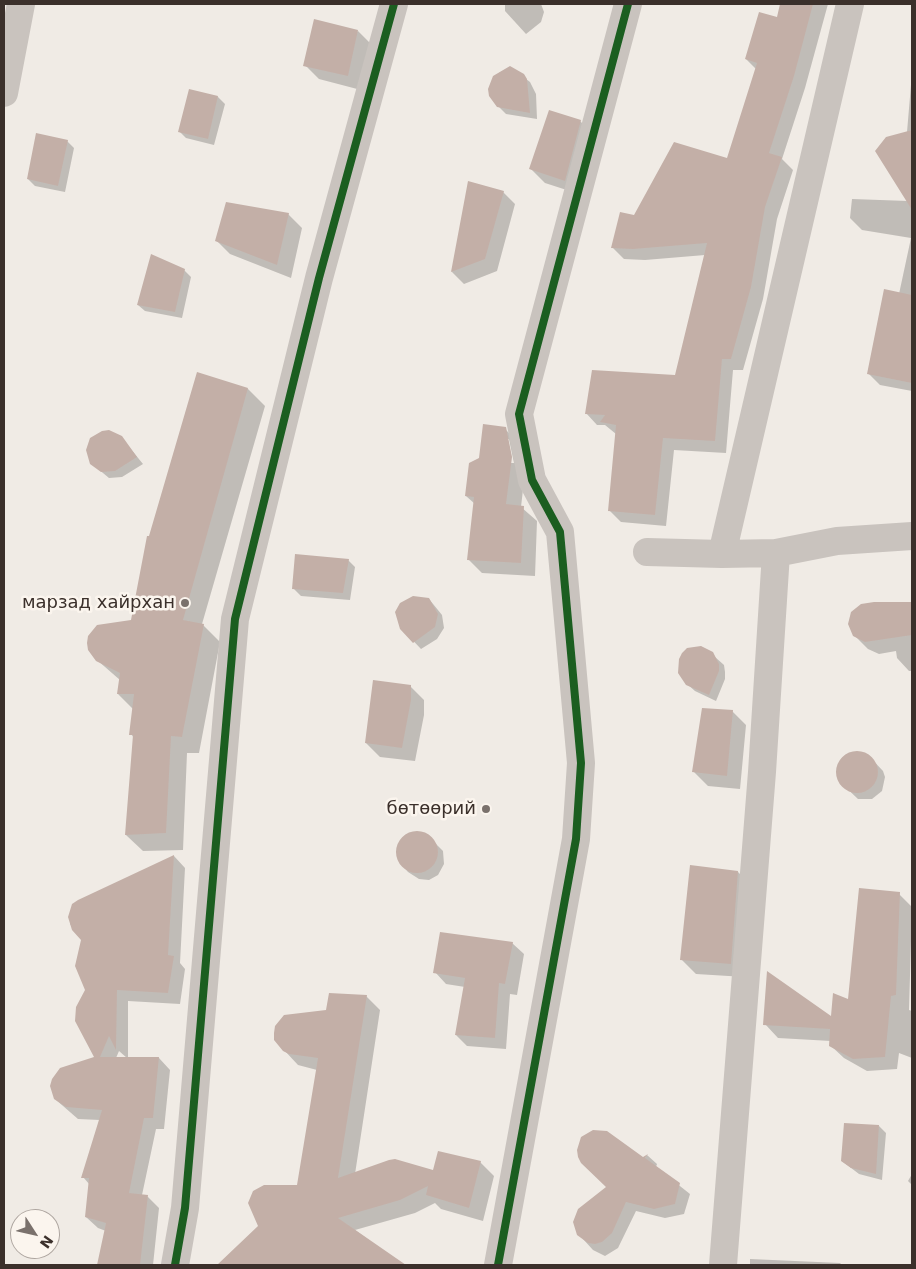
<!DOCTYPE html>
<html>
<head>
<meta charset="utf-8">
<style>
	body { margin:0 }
	#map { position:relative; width:916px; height:1269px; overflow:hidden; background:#f0ebe5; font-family:"DejaVu Sans",sans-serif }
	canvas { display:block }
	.frame { position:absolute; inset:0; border:5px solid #3b302b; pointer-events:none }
	.north { position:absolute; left:10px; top:1209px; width:50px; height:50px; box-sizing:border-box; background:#fbf5ee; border:1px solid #aea6a0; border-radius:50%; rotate:125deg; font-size:14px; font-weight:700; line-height:20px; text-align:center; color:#3b302b }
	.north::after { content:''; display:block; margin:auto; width:18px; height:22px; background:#7a716c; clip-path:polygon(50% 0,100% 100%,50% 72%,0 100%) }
</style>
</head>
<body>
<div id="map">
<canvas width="916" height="1269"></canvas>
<div class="frame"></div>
<div class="north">N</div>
</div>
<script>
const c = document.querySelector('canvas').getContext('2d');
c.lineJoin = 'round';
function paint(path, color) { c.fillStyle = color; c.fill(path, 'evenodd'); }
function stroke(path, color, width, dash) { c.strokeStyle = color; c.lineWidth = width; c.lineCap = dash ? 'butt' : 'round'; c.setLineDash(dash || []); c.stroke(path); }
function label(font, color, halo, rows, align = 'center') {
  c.font = font + ' "DejaVu Sans",sans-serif'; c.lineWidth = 5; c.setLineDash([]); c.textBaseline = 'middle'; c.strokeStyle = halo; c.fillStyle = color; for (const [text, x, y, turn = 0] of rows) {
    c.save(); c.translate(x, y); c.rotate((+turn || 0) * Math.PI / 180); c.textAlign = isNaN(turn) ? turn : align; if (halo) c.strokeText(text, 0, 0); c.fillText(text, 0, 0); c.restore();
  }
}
const shadow = new Path2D(`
	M505,4h36l3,8 -3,10 -15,12 -21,-23z
	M782,4h46l-23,84 -23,71 11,11 -16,49 -14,80 -20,71h-10l-7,83 -52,-3 -8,76 -45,-4 -12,-12 7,-76 -11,-9h-8l-11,-12 90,-37 29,-121 -60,5 -21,-1 -12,-12 22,-30 94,-58 28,-90 -10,-10 32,-41z
	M358,31l14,14 -11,45 -42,-11 -14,-14z
	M510,67l20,15 6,12 1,25 -31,-5 -8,-8 -7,-23 8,-10z
	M912,73v318l-32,-6 -12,-12 31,-79 12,-56 -49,-8 -12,-12 2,-19 56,2 -1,-69z
	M190,90l28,7 7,7 -11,41 -28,-7 -7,-7z
	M580,121l14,14 -15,59 -34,-11 -14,-14z
	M67,141l7,7 -9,44 -30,-6 -7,-7z
	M469,182l34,10 12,12 -18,67 -33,13 -12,-12z
	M288,214l14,14 -11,50 -61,-24 -14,-14z
	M184,270l7,7 -9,41 -37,-7 -7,-6z
	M198,373l50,16 17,17 -63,218 18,18 -21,111h-12l-4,97 -40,1 -17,-16 8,-97 -3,-4 2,-25 -15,-15 2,-14 -23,-20 35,-39 18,-83z
	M505,429l14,14 6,29 -4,35 16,14 -2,55 -53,-3 -14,-14 7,-55 -9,-8 14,-38zM507,439h2l5,24h-3z
	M121,437l22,27 -21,13 -13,1 -18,-15z
	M348,560l7,7 -5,33 -49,-4 -7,-7z
	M429,599l13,16 2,13 -7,11 -16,10 -20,-21z
	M875,603h37v68h-3l-12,-13 -1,-7 -17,3 -11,-5 -13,-13z
	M706,649l18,16 1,7v7l-9,22 -21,-10 -8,-7z
	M410,686l14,14v15l-9,46 -35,-4 -14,-14z
	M732,711l14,14 -6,64 -32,-3 -14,-14z
	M854,752l13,2 16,17 2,6 -3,14 -10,8h-14l-18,-17 -1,-19 3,-5z
	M419,832l7,2 17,17 1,13 -6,11 -9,5 -10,-1 -11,-7 -7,-8 -4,-12 5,-12 11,-7z
	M174,856l11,12 -5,95 5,6 -5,35 -52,-3v57h31l11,12 -6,59h-8l-14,66 6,2 11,11 -6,57h-55l8,-34 -8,-3 -12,-11 4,-32 -7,-8 17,-57 -22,-1 -23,-20 41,-41 -14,-118 -12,-16v-13zM119,1051l8,7h-11z
	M691,867l47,5 14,14 -7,91 -49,-3 -14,-14z
	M899,894l13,13 -3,103 3,1v47l-13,-5 -2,16 -30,2 -23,-13 -14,-13 1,-4 -53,-3 -13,-14 67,-6 17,-17z
	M512,943l12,11 -7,41 -7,-1 -4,55 -39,-3 -11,-11 9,-48 -19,-3 -11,-12z
	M366,996l14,14 -25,164 78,-2 47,-10 14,14 -11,45 -42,-12 -6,-6 -20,10 -60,17 33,24 11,11h-169l-1,-2 70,-76 18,-117 -19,-5 -14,-15 43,-39z
	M879,1126l7,7 -4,47 -23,-6 -17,-13z
	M647,1155l10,9 -1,3 34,27 -6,20 -19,4 -29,-7 -18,37 -13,8 -12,-6 -10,-11z
	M912,1174v11l-4,-4z
	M750,1259l90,4 2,2h-92z`);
const building = new Path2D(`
	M780,4h33l-19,72 -25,77 13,4 -17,50 -14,80 -20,72h-9l-7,82 -52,-3 -8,77 -47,-4 8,-86 -16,-3 5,-7 -20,-1 7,-44 83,5 32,-132 -74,6 -22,-1 9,-36 14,3 40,-73 53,16 30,-95 -12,-4 14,-47 18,5z
	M314,19l44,11 -10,46 -45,-10z
	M510,66l14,8 3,5 3,34 -33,-6 -8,-11 -1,-7 5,-13z
	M189,89l29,7 -10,43 -30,-7z
	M549,110l32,10 -16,61 -36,-12z
	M912,130v80l-37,-59 11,-14z
	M36,133l32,7 -10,46 -31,-7z
	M468,181l36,10 -19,68 -34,13z
	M226,202l63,11 -12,52 -62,-24z
	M151,254l34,15 -10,43 -38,-7z
	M884,289l28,6v88l-45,-9z
	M197,372l51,16 -65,232 21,4 -22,113 -11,-1 -5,97 -41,2 8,-100h-4l5,-41h-17l3,-21 -24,-12 -8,-11 -1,-7 1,-7 9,-11 34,-5 16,-84h2z
	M483,424l23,3 6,30 -6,47 18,2 -3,57 -54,-3 7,-63 -9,-1 4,-33 10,-5z
	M109,430l13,6 15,21 -22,14 -14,1 -11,-8 -4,-14 4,-12 12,-7z
	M295,554l54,5 -6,34 -51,-4z
	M413,596l16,2 9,16 -3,13 -22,16 -13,-14 -5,-17 5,-9z
	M874,602h38v33l-47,7 -12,-6 -5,-12 3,-12 10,-8z
	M701,646l12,6 6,12v7l-10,24 -23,-10 -8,-12 1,-14 3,-6 5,-5z
	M373,680l38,5v15l-9,48 -37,-5z
	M702,708l31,2 -6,66 -35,-4z
	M836 772a21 21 0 1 1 42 0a21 21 0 1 1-42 0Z
	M396 852a21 21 0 1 1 42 0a21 21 0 1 1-42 0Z
	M174,855l-6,100 6,1 -6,37 -51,-3 -1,60 -7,-14 -9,21h59l-6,61h-9l-15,75 19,2 -8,70h-43l9,-42 -21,-6 4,-39h-8l21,-68 -36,-3 -12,-8 -4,-13 2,-7 8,-11 34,-11 -19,-36 1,-14 9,-17 -10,-24 6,-26 -9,-10 -4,-13 4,-13 6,-4z
	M690,865l48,6 -7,93 -51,-4z
	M859,888l41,4 -2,50 -2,53 -5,1 -6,61 -32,2 -24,-13 1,-17 -67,-4 4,-54 64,45 2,-23 15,6z
	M440,932l73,10 -8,42 -6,-1 -4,55 -40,-3 10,-57 -32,-5z
	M329,993l38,2 -29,183 51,-18 6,-1 38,11 5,-19 43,10 -12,47 -43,-13 2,-9 -28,14 -62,18 68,47h-189l41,-39 -10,-23 5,-12 11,-6h33l21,-127 -29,-4 -6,-3 -9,-11v-7l1,-7 9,-11 42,-5z
	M844,1123l35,2 -3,49 -25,-6 -10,-7z
	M593,1130l14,1 36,26 5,-3 -3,4 35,25 -5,21 -21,5 -28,-7 -14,31 -10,9 -7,2 -7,-1 -11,-8 -4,-13 5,-13 28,-22 -25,-24 -3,-6 -1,-7 4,-13z`);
const minor = new Path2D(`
	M4,93l17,-89
	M647,552l75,2 54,-1 61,-12 75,-5
	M722,554l128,-550
	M175,1265l10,-57 50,-589 84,-341 75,-274
	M498,1265l78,-426 5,-76 -21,-231 -28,-52 -13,-66 109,-410
	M723,1265l39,-493 14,-219`);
const cycleway = new Path2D(`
	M175,1265l10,-57 50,-589 84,-341 75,-274
	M498,1265l78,-426 5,-76 -21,-231 -28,-52 -13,-66 109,-410`);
const markers = [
	[185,603,5,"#7a716c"],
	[486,809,5,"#7a716c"]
];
const poiNames = [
	["марзад хайрхан",175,603],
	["бөтөөрий",476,809]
];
paint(shadow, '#0003');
paint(building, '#c3afa7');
stroke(minor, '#c9c3be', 28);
stroke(cycleway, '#1b5e20', 8);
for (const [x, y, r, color] of markers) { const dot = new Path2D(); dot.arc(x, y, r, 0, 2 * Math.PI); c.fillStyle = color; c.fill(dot); stroke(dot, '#fbf5ee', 2); }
label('18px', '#3b302b', '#fbf5ee', poiNames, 'right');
</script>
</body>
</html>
